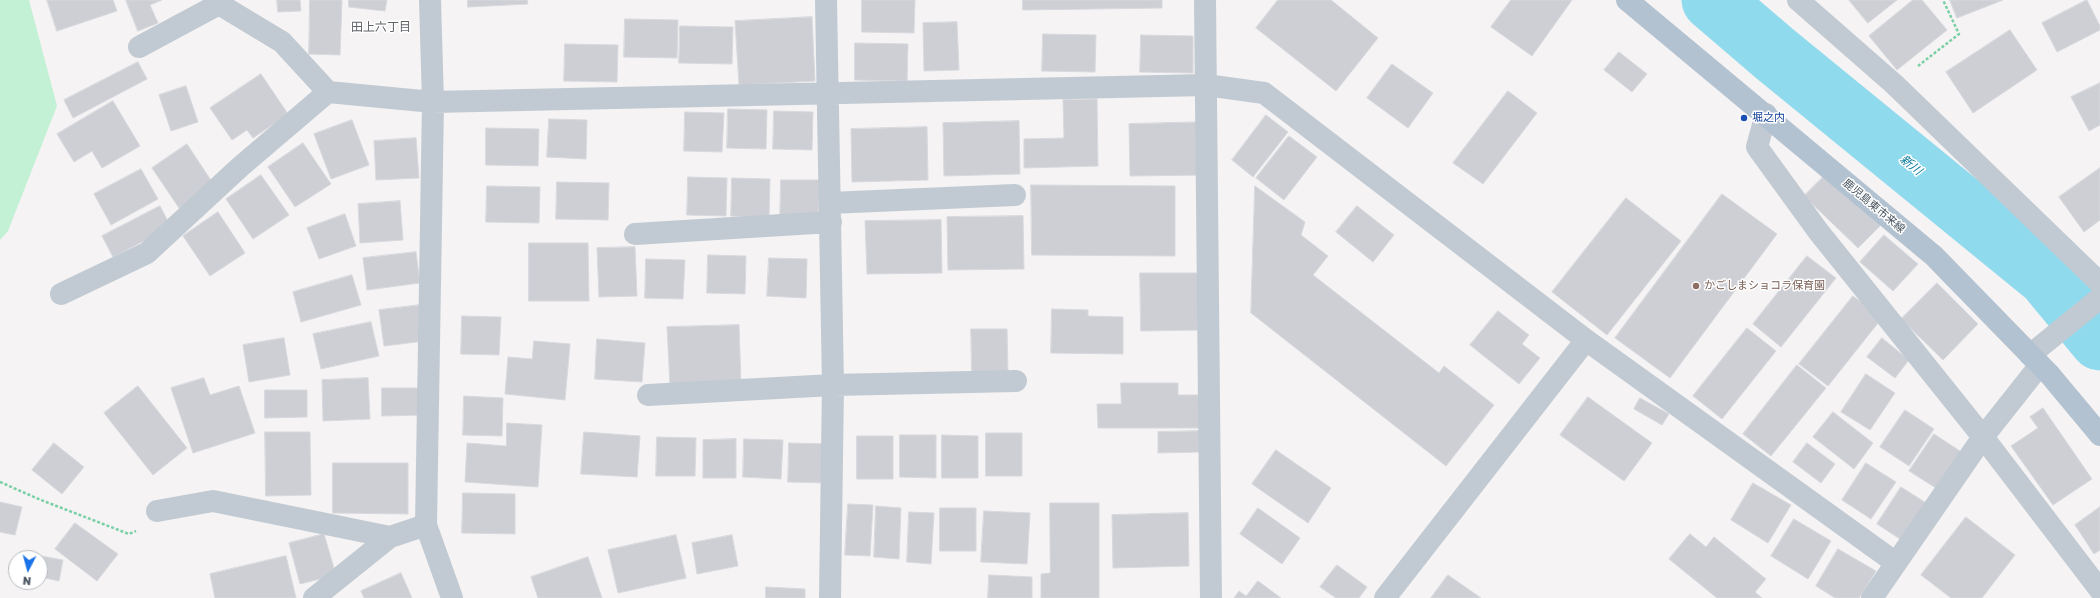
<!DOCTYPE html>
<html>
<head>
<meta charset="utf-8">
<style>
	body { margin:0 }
	#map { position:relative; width:2100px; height:598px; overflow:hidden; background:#f5f3f3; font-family:"Golos Text",sans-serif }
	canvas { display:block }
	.north { position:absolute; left:8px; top:550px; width:40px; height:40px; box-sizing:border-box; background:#fff; border:1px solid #b7bbc0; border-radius:50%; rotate:186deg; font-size:11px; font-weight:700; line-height:16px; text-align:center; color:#4a5661 }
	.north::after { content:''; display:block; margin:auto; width:14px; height:18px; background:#1a73e8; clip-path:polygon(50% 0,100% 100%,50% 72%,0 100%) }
</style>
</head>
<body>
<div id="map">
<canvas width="2100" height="598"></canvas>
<div class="north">N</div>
</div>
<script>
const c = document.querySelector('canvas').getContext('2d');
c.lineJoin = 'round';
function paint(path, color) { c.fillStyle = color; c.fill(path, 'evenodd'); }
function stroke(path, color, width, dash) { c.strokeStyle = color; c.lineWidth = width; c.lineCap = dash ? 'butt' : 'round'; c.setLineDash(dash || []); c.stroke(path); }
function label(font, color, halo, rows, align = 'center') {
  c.font = font + ' "Golos Text","Noto Sans JP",sans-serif'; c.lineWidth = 3; c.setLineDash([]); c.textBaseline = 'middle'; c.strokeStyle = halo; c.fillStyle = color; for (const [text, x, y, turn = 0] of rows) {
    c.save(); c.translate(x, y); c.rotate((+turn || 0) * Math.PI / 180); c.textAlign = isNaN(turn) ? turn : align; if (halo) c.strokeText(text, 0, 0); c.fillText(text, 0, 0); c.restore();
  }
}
const green = new Path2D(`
	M0,0h29l28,106 -49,125 -8,9z`);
const river = new Path2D(`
	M1712,0l63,54 272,222 53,64`);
const building = new Path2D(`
	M47,0h66l4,11 -60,20z
	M126,0h36l-12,5 8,18 -20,8z
	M277,0h23l1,11 -23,1z
	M310,0h32l-2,55 -31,-1z
	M349,0h38l-2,11 -36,-4z
	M468,0h59l1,4 -60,3z
	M862,0h53l-1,33 -52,-1z
	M1023,0h139v8l-139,2z
	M1278,0h53l47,38 -42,53 -80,-63z
	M1511,0h61l-40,56 -41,-29z
	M1849,0h48l-29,23z
	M1913,0h9l25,30 -50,40 -28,-34z
	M1950,0h53l-46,18z
	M2087,0l13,26v4l-43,22 -15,-29z
	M812,17l3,64 -76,4 -4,-64z
	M625,19l53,1 -1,38 -53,-1z
	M957,22l2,48 -35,1 -1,-48z
	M680,26l53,1 -1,37 -53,-1z
	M2010,30l27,40 -64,43 -27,-41z
	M1043,34l53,1 -1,37 -53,-1z
	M1141,35l52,1v37l-53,-1z
	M855,43l53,1 -1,37 -52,-1z
	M565,44l53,1 -1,37 -53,-1z
	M1619,52l28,22 -15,18 -28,-22z
	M138,62l9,17 -74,39 -9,-18z
	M1392,64l41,29 -25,35 -41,-30z
	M261,74l27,40 -35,24 -6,-8 -15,10 -22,-32z
	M2100,83v42l-11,6 -18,-34z
	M186,86l12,36 -27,9 -12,-36z
	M1508,91l29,22 -54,71 -30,-21z
	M1097,99l1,67 -74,2v-29l40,-1 -1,-38z
	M113,101l27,45 -38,22 -10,-17 -18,11 -17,-28z
	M728,109l39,1 -1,39 -39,-1z
	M774,111l39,1 -1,38 -39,-1z
	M685,112l39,1 -2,39 -38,-1z
	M1266,115l22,17 -35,45 -21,-17z
	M549,119l38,1 -1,39 -39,-2z
	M352,120l17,45 -38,14 -17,-45z
	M1019,121l1,53 -76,2 -1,-53z
	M1205,122l1,53 -76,1 -1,-52z
	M927,127l1,53 -76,2 -1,-53z
	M486,128l53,1 -1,37 -52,-1z
	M1289,136l28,21 -33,43 -28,-22z
	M416,138l3,40 -43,2 -2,-39z
	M303,143l28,41 -36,23 -27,-40z
	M187,144l27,41 -35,23 -27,-40z
	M2100,168v52l-16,12 -25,-35z
	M141,169l17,30 -47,26 -17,-31z
	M1827,173l54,52 -23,23 -54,-52z
	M261,175l28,40 -36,24 -27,-40z
	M688,177l39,1 -1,38 -39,-1z
	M732,178l38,1 -1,39 -38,-2z
	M781,180h39l-2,39 -38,-1z
	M557,182l52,1 -1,37 -52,-1z
	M1031,185l144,1v70l-143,-1z
	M487,186l53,1 -1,36 -53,-1z
	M1255,186l50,36 -4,13 27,21 -15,19 126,98 5,-7 50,39 -48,61 -195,-153z
	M1722,194l55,40 -107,144 -55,-40z
	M1626,198l55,43 -74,94 -55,-43z
	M400,201l3,39 -43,3 -2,-39z
	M160,206l11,21 -58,30 -11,-21z
	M1357,206l37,29 -21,27 -37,-30z
	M218,212l27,41 -35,23 -27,-40z
	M345,214l11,32 -37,13 -12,-31z
	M1023,216l1,53 -76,1 -1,-53z
	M941,220l1,53 -75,1 -2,-53z
	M1884,235l34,29 -25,27 -33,-29z
	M529,243h59l1,58h-60z
	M635,247l2,49 -38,1 -2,-49z
	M416,252l4,31 -53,7 -4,-32z
	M708,255l38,1 -1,38 -38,-1z
	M1807,256l29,22 -55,69 -28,-23z
	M769,258l38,1 -1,39 -39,-2z
	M646,259l39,1 -2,39 -38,-1z
	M1140,273h61v57l-60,1z
	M352,275l9,30 -60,17 -8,-30z
	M1937,283l41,41 -35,36 -42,-41z
	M1853,296l29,22 -54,68 -29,-22z
	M420,305l5,36 -41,5 -5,-36z
	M1052,309l36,1v6l35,1v37l-72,-1z
	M1498,311l31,24 -7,9 18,14 -21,26 -49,-39z
	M462,316l39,1 -2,38 -38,-1z
	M371,322l8,34 -58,13 -8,-35z
	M739,325l2,58 -71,3 -3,-59z
	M1747,328l29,23 -54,68 -29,-23z
	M971,329h36l1,43h-36z
	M284,338l6,37 -41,7 -6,-37z
	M1882,338l27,22 -14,18 -28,-21z
	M597,339l48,4 -3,39 -47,-3z
	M534,341l36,3 -5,56 -60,-6 3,-37 24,2z
	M1797,365l29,23 -55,68 -28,-22z
	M1866,374l29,19 -25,37 -29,-18z
	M204,378l6,17 29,-9 16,47 -62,20 -22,-65z
	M368,378l2,41 -47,2 -1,-41z
	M1121,383h57v12h21l1,33h-102l-1,-24h24z
	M138,386l49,62 -34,27 -49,-62z
	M382,388h42v27l-42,1z
	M265,390h42v27l-42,1z
	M464,396l39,2 -1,38 -39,-1z
	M1588,397l64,46 -28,38 -64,-46z
	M1640,398l29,16 -7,11 -28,-16z
	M2043,408l49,71 -39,26 -42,-59 27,-18 -8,-11z
	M1905,410l29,19 -25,37 -29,-19z
	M1833,412l40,31 -19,26 -41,-32z
	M507,423l35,2 -4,62 -73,-5 2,-39 39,3z
	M1199,431v21l-41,1v-21z
	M265,432h45l1,63 -45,1z
	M584,432l56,4 -3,41 -56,-3z
	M986,433h36v43h-36z
	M1934,434l29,19 -24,37 -30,-19z
	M900,435h36v43l-36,-1z
	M942,435l36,1v42h-36z
	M857,436h36v43h-36z
	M657,437l39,1 -1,38h-39z
	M736,439v39h-33v-38z
	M744,439l39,1 -2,39 -38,-2z
	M54,443l30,24 -22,27 -30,-24z
	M789,443l39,1 -1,39 -39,-1z
	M1807,443l28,21 -14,19 -28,-21z
	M1276,450l55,38 -23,35 -56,-39z
	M333,463h75v51l-75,-1z
	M1866,463l30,19 -25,37 -29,-19z
	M1753,483l38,22 -23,38 -37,-23z
	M1901,487l30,19 -25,37 -29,-19z
	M463,493l52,1v40l-53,-1z
	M0,502l22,5 -7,28 -15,-3z
	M1050,503h49v95h-58v-24l9,-1z
	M848,504l25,1 -3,51 -25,-1z
	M876,506l25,2 -2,51 -25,-2z
	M2100,507v43l-6,4 -19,-29z
	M940,508h36v43h-36z
	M1258,508l42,30 -18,26 -42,-30z
	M984,511l46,2 -3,51 -46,-2z
	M909,512l25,1 -3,51 -24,-2z
	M1188,513l1,53 -76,2 -1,-53z
	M1966,517l49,38 -33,43h-31l-30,-23z
	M1794,519l37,22 -23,38 -37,-23z
	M75,523l43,31 -21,27 -42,-32z
	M324,534l12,41 -36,9 -11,-41z
	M1690,534l16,13 8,-10 52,42 -11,13 7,6h-45l-48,-39z
	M676,535l10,43 -68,15 -10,-43z
	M732,535l6,31 -41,8 -5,-31z
	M1838,549l38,22 -17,27h-24l-19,-12z
	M20,552l43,8 -4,21 -19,-4v-19h-21z
	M286,556l10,42h-81l-5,-24z
	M588,557l14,41h-64l-7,-21z
	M1337,565l30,22 -8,11h-23l-16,-11z
	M401,573l11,25h-48l-3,-7z
	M989,575l43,2v21h-44z
	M1448,575l33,23h-50z
	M1258,581l23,17h-47l5,-7 7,5z
	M766,587l39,2v9h-39z`);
const path = new Path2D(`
	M1918,66l41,-32 -16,-34
	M0,482l41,18 88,34 7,-3`);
const minor = new Path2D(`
	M218,0l1,4 63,38 46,50 105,10 773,-17 58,8 322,247 310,223
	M430,0l3,102 -7,423 26,73
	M826,0l7,385 -3,213
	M1205,0l6,598
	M1798,0l96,84 206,199
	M139,47l80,-43
	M1766,114l-9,33 61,84 165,206 117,153
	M830,203l185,-8
	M635,234l196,-12
	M61,294l86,-41 93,-86 88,-75
	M2030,355l70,-57
	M648,395l185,-10 183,-4
	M157,511l56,-10 177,36
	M314,598l76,-61 36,-12
	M1385,598l201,-258
	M1872,598l111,-161 57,-72`);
const major = new Path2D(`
	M1627,0l307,256 116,119 50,60`);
const markers = [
	[1744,118,4,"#1a4fb4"],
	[1696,286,4,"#8d6e63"]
];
const transitNames = [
	["堀之内",1752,118]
];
const streetNames = [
	["鹿児島東市来線",1874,206,40]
];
const educationNames = [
	["かごしまショコラ保育園",1704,286]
];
const neighbourhoodNames = [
	["田上六丁目",381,27]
];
const waterNames = [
	["新川",1911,165,39]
];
paint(green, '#c3f1d5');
stroke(river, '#90daee', 61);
paint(building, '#cdcfd5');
stroke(building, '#d7d9de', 1);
stroke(path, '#7ad0a6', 2.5, [3, 2]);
stroke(minor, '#c1cad2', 22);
stroke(major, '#b3c2d1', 22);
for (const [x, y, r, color] of markers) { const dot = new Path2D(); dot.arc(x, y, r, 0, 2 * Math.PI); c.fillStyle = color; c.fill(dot); stroke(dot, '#fff', 1.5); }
label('11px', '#164399', '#fff', transitNames, 'left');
label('11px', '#4a5661', '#fff', streetNames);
label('11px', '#785e54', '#fff', educationNames, 'left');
label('12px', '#5f6368', '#fff', neighbourhoodNames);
label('italic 12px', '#0c7c9b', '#fff', waterNames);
</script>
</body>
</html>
